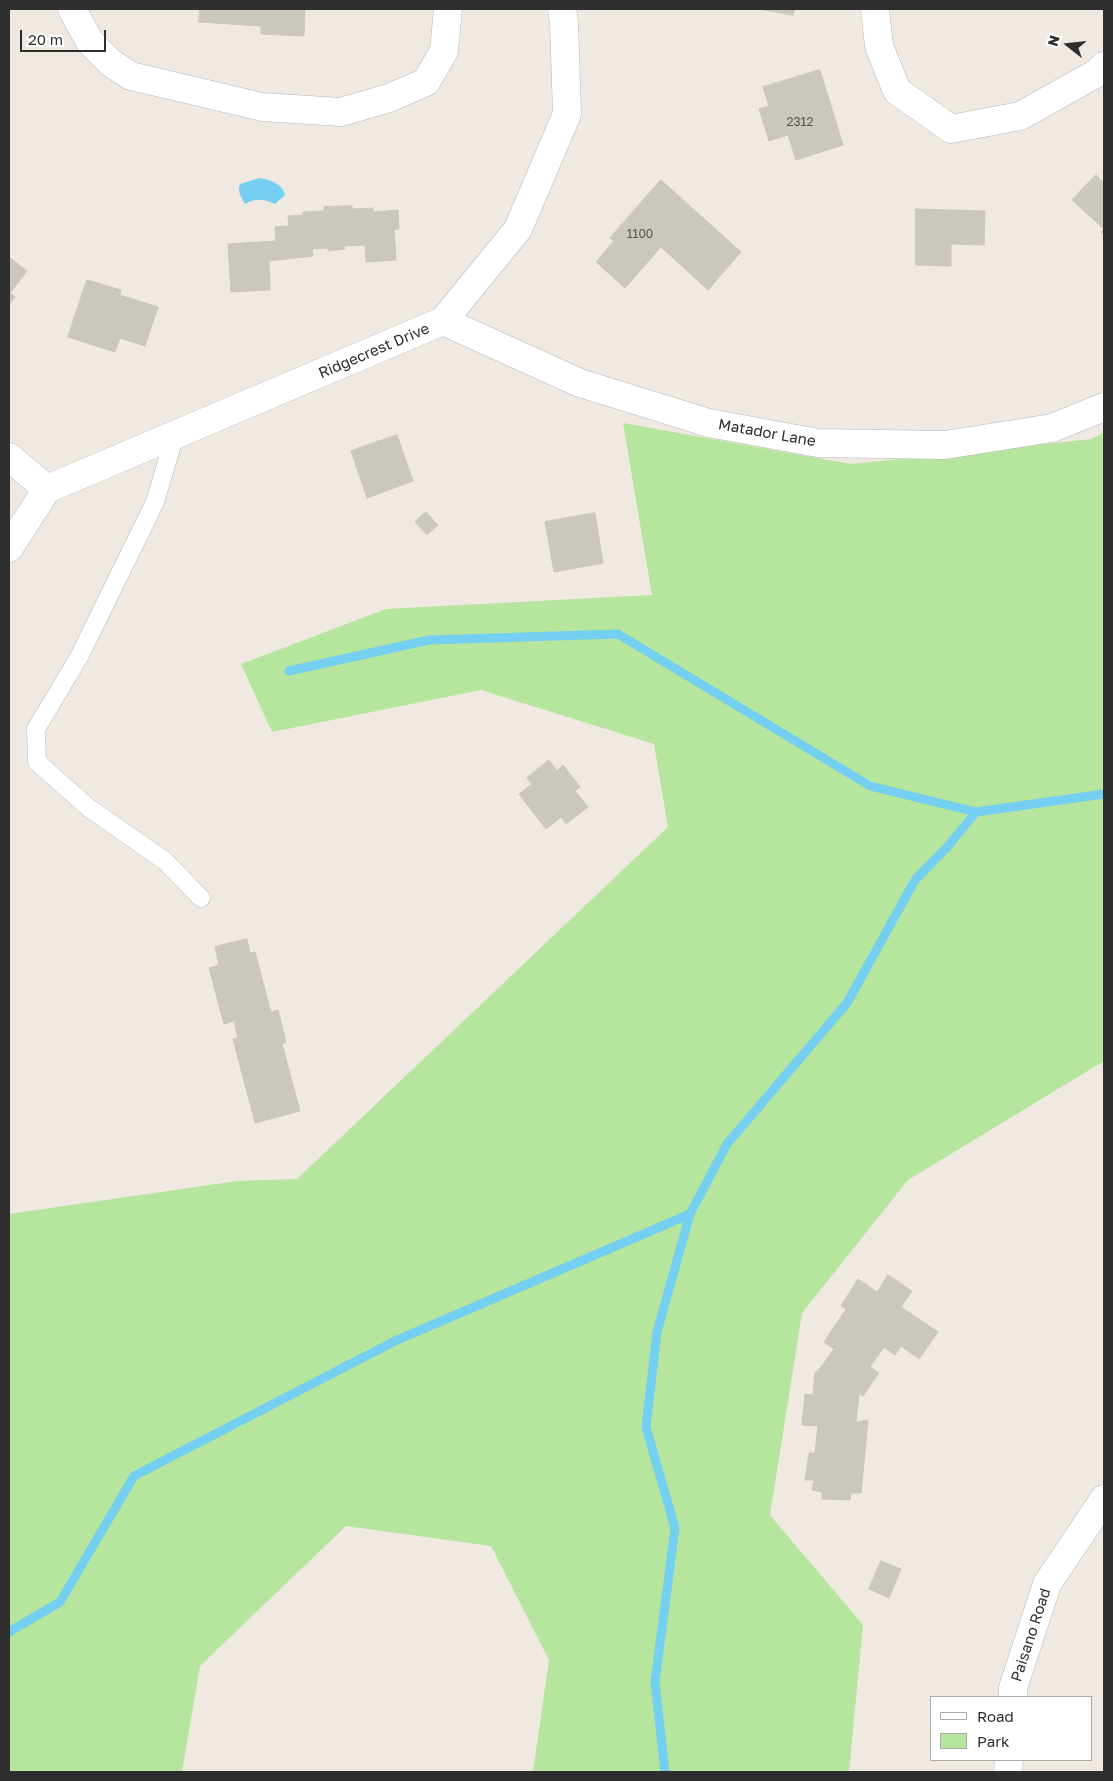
<!DOCTYPE html>
<html>
<head>
<meta charset="utf-8">
<style>
	body { margin:0 }
	#map { position:relative; width:1113px; height:1781px; overflow:hidden; background:#efe9e1; font-family:"Golos Text",sans-serif }
	canvas { display:block }
	.frame { position:absolute; inset:0; border:10px solid #2e2e2e; pointer-events:none }
	.legend { position:absolute; left:930px; top:1696px; width:162px; height:65px; box-sizing:border-box; background:#fff; border:1px solid #ababab; margin:0; padding:6px 9px; list-style:none; font-size:15px; color:#2e2e2e }
	.legend li { display:flex; align-items:center; gap:10px; height:25px }
	.legend b { width:25px; border:1px solid #ababab }
	.north { position:absolute; left:1043px; top:20px; width:50px; height:50px; -webkit-text-stroke:4px #fff; paint-order:stroke; rotate:286deg; font-size:14px; font-weight:700; line-height:20px; text-align:center; color:#2e2e2e }
	.north::after { content:''; display:block; margin:auto; width:18px; height:22px; background:#2e2e2e; clip-path:polygon(50% 0,100% 100%,50% 72%,0 100%) }
	.scale { position:absolute; left:20px; top:30px; width:86px; height:22px; box-sizing:border-box; border:2px solid #2e2e2e; border-top:0; padding-left:6px; font-size:15px; line-height:18px; white-space:nowrap; color:#2e2e2e; -webkit-text-stroke:4px #fff; paint-order:stroke }
</style>
</head>
<body>
<div id="map">
<canvas width="1113" height="1781"></canvas>
<div class="frame"></div>
<ul class="legend">
<li><b style="height:6px;background:#fff"></b>Road</li>
<li><b style="height:14px;background:#b6e59e"></b>Park</li>
</ul>
<div class="north">N</div>
<div class="scale">20 m</div>
</div>
<script>
const c = document.querySelector('canvas').getContext('2d');
c.lineJoin = 'round';
function paint(path, color) { c.fillStyle = color; c.fill(path, 'evenodd'); }
function stroke(path, color, width, dash) { c.strokeStyle = color; c.lineWidth = width; c.lineCap = dash ? 'butt' : 'round'; c.setLineDash(dash || []); c.stroke(path); }
function label(font, color, halo, rows, align = 'center') {
  c.font = font + ' "Golos Text",sans-serif'; c.lineWidth = 4; c.setLineDash([]); c.textBaseline = 'middle'; c.strokeStyle = halo; c.fillStyle = color; for (const [text, x, y, turn = 0] of rows) {
    c.save(); c.translate(x, y); c.rotate((+turn || 0) * Math.PI / 180); c.textAlign = isNaN(turn) ? turn : align; if (halo) c.strokeText(text, 0, 0); c.fillText(text, 0, 0); c.restore();
  }
}
const green = new Path2D(`
	M623,423l228,41 241,-25 12,-7v629l-196,119 -106,133 -32,202 93,110 -14,147h-316l16,-112 -58,-114 -145,-20 -146,140 -18,106h-173v-558l228,-33 60,-2 371,-352 -14,-83 -173,-54 -209,42 -31,-68 145,-55 266,-14z`);
const water = new Path2D(`
	M260,178c10,2 23,6 25,17l-10,9c-12,-5 -19,-6 -30,0 -4,-7 -8,-13 -5,-20z`);
const stream = new Path2D(`
	M289,671l140,-31 189,-6 252,152 106,26 128,-18
	M9,1632l51,-30 74,-126 261,-135 295,-127 37,-70 120,-141 68,-123 33,-34 28,-34
	M665,1772l-10,-90 20,-154 -29,-101 11,-95 33,-118`);
const building = new Path2D(`
	M200,9h105l-1,27 -43,-2v-8l-62,-4z
	M760,9h35l-2,6z
	M820,70l23,75 -47,15 -8,-25 -19,6 -10,-32 10,-3 -6,-19z
	M1096,175l8,8v52l-3,-3 3,-3 -32,-29z
	M661,180l80,72 -33,38 -47,-43 -36,41 -29,-26 18,-21 -4,-3z
	M352,206v3l21,-1v4l25,-2 1,19 -5,1 2,30 -30,2 -1,-17 -21,1 1,3 -17,2v-3l-16,1 1,7 -44,5 1,29 -39,2 -3,-48 48,-3 -1,-14 14,-1 -1,-10 15,-1v-3l21,-1v-4z
	M916,209l69,2 -1,34 -33,-1v22l-35,-1z
	M9,257l18,14 -17,22 5,4 -6,8z
	M87,280l34,10 -1,5 38,12 -13,39 -25,-8 -5,14 -47,-15z
	M397,435l16,46 -46,17 -16,-47z
	M426,512l12,13 -11,10 -12,-13z
	M595,513l8,50 -49,9 -9,-50z
	M549,760l8,11 6,-6 17,22 -5,4 13,16 -22,17 -5,-7 -15,12 -27,-35 13,-10 -5,-6z
	M247,939l3,14 5,-1 16,60 7,-2 8,32 -4,2 18,67 -45,12 -22,-84 5,-1 -4,-17 -10,3 -15,-56 10,-3 -4,-18z
	M888,1275l24,16 -11,16 37,25 -19,27 -18,-13 -6,9 -11,-8 -14,20 9,6 -16,23 -4,-2 -3,28 12,-2 -7,73h-10l-1,7 -28,-1v-7l-10,-2 2,-10h-9l4,-27h6l3,-27 -16,-1 3,-31 8,1 2,-22 6,-6 13,-18 -10,-7 22,-33 -5,-3 17,-27 19,13z
	M881,1561l20,8 -12,29 -20,-9z`);
const service = new Path2D(`
	M175,435l-20,67 -76,155 -43,72 1,33 52,46 76,53 36,37`);
const minor = new Path2D(`
	M72,9l18,33 21,21 20,13 131,31 79,5 48,-14 37,-16 18,-31 4,-42
	M875,9l4,37 18,45 54,38 69,-13 77,-43 7,-7
	M443,321l137,62 129,40 109,20 127,2 107,-17 52,-21
	M9,457l38,32
	M9,548l38,-59 396,-168 75,-92 49,-115 -3,-92 -2,-13
	M1013,1697v-9l34,-104 57,-85
	M1008,1772l1,-12`);
const numberNames = [
	["2312",800,122],
	["1100",640,234]
];
const streetNames = [
	["Ridgecrest Drive",374,351,-23],
	["Matador Lane",767,433,10],
	["Paisano Road",1031,1635,-72]
];
paint(green, '#b6e59e');
paint(water, '#75cff0');
stroke(stream, '#75cff0', 9);
paint(building, '#cbc7bf');
stroke(building, '#cbc5ba', 1);
stroke(service, '#b4b7c1', 19);
stroke(minor, '#b4b7c1', 29);
stroke(service, '#fff', 18);
stroke(minor, '#fff', 28);
label('12px', '#555452', null, numberNames);
label('15px', '#2e2e2e', '#fff', streetNames);
</script>
</body>
</html>
